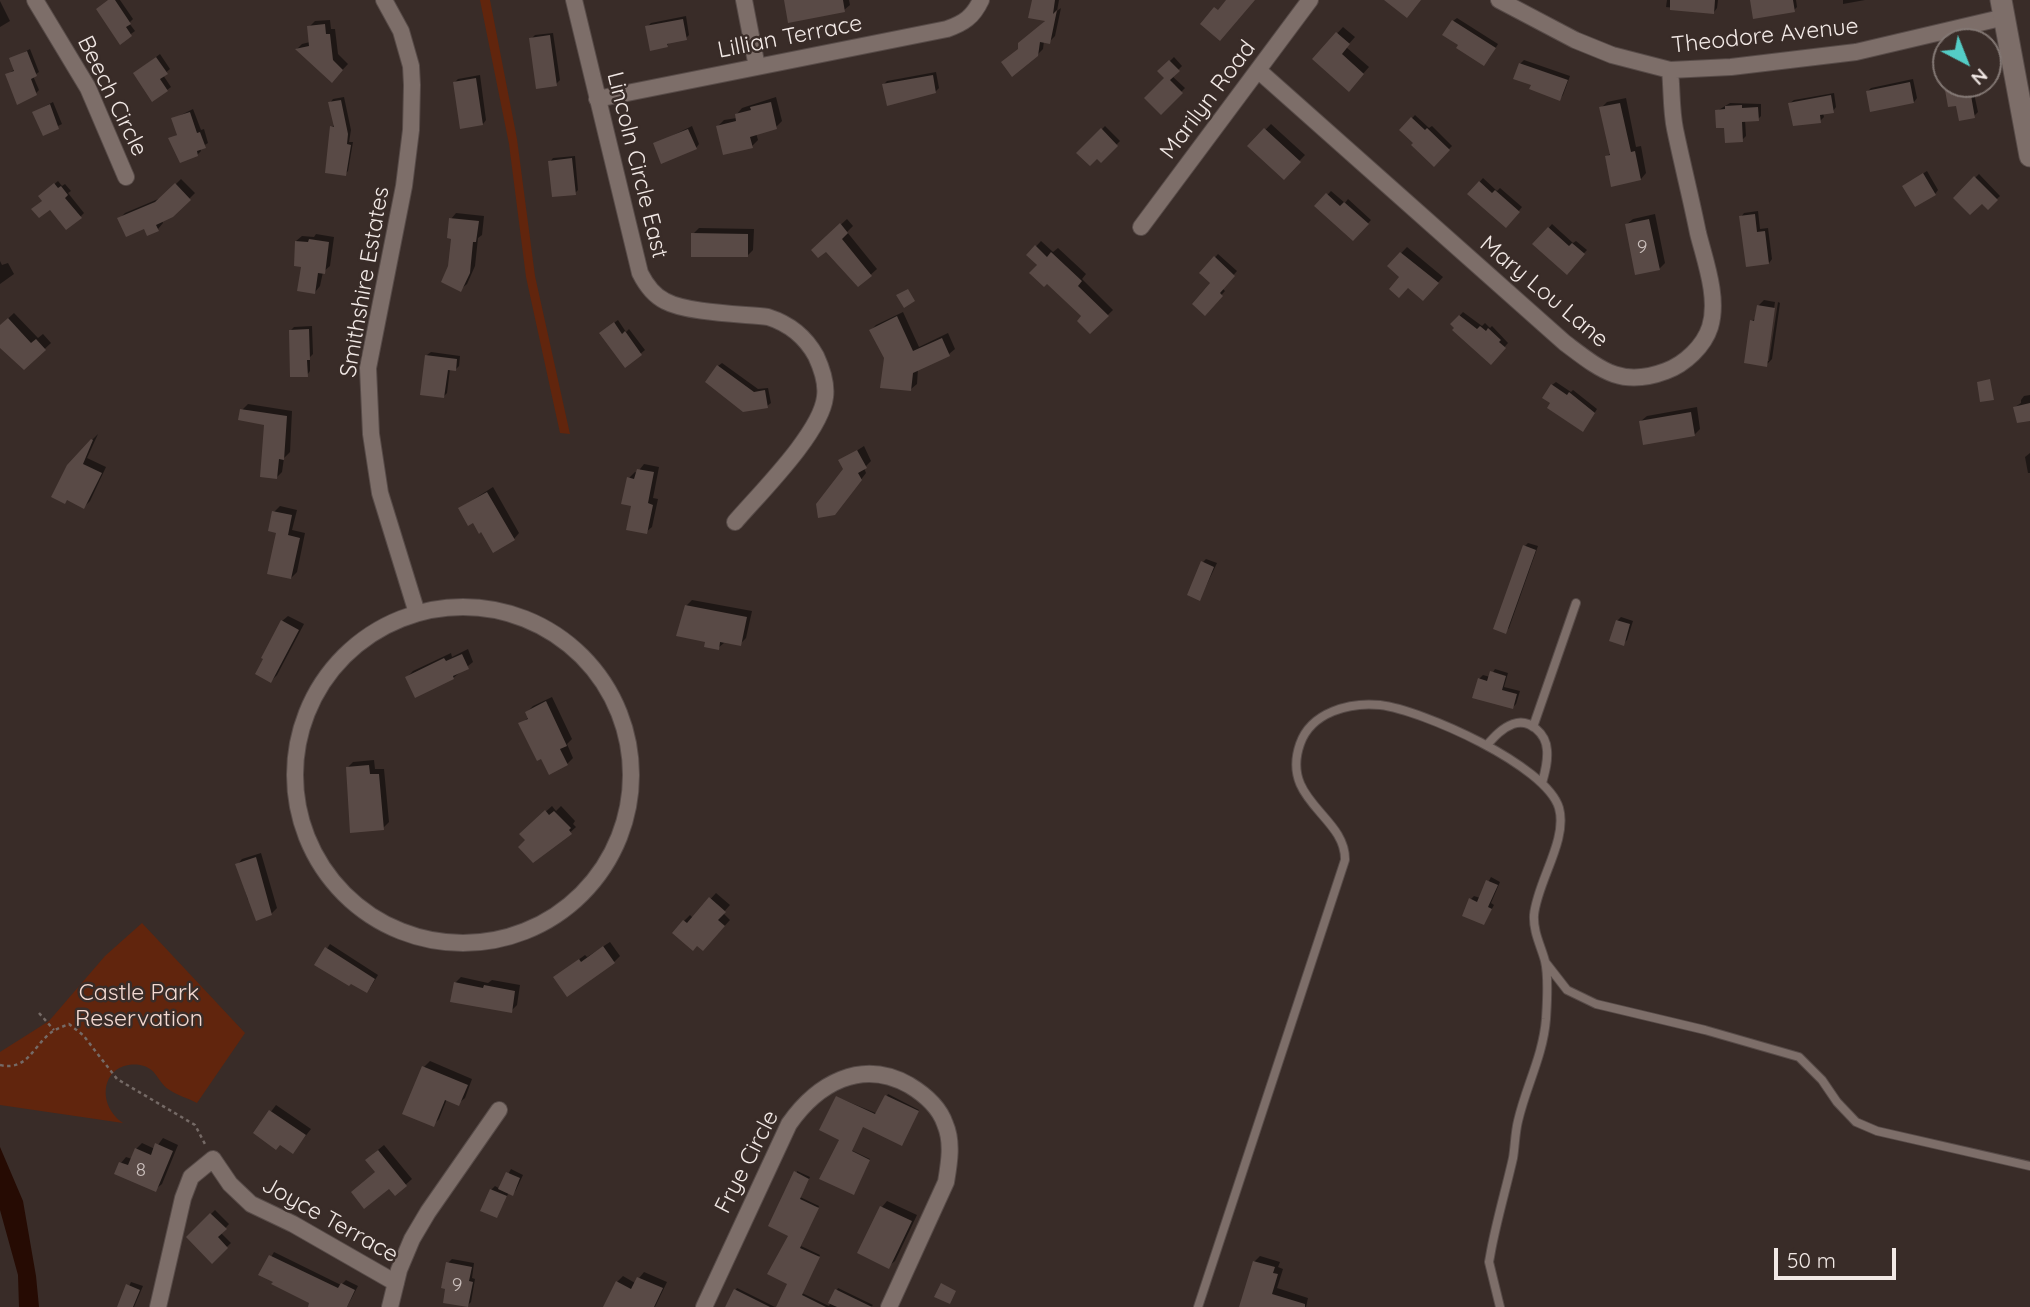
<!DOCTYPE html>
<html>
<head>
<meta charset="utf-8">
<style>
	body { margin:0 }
	#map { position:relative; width:2030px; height:1307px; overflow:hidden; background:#392c28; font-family:Quicksand,sans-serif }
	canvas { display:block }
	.north { position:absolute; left:1932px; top:28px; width:70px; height:70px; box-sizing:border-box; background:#392c28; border:2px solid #837874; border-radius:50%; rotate:138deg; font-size:19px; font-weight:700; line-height:28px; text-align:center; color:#f2e9e6 }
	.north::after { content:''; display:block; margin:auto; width:24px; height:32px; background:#54cdc6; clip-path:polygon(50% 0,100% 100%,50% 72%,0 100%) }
	.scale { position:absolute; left:1774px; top:1248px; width:122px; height:32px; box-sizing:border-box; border:4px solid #f2e9e6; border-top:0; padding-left:9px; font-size:21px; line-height:24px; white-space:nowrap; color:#f2e9e6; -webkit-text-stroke:5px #392c28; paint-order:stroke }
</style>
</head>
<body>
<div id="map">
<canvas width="2030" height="1307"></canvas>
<div class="north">N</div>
<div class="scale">50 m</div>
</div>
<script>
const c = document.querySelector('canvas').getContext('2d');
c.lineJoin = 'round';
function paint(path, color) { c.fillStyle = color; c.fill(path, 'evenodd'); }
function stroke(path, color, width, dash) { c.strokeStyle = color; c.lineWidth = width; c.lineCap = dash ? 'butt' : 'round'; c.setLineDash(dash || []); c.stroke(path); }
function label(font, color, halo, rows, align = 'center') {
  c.font = font + ' Quicksand,sans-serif'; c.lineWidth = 5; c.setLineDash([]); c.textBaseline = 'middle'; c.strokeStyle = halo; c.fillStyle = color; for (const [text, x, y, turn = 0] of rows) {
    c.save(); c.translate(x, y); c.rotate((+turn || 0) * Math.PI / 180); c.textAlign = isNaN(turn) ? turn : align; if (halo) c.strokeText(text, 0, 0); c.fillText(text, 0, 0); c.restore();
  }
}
const green = new Path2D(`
	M480,0h10l27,139 18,137 35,158 -10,-1 -34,-156 -17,-133z
	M142,923l103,110 -48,70c-9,-5 -21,-8 -29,-14 -11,-8 -11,-21 -28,-24 -37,-5 -46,38 -17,58l-123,-18v-53l49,-31 56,-65z`);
const water = new Path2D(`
	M0,1147l23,54 13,75 3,31h-20l-1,-32 -18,-65z`);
const shadow = new Path2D(`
	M109,0h11l13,19 -4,4 6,8 -15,11z
	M786,0h63l1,5 -6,5z
	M1033,0h26l-2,11 4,-3 -6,28 -6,6 -5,-1 -1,8 -6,6 -17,-7 27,-29z
	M1667,0h51l-1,8 -3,4 -48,-5z
	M1751,0h45l1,7 -3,3z
	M1843,0h22l-22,4z
	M0,1l10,20 -10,6z
	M686,16l3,19 -3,3 -14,3 -5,4 -20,-18 4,-4z
	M1457,18l41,26 -10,16 -35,-39z
	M330,20l1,9h4l3,25 10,10 -16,17 -35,-32 5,-5 8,-2 -1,-15 6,-6z
	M1343,27l12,10 -9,10 23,20 -15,17 -40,-25z
	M553,33l7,47 -4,4 -25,-45 4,-4z
	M30,49l9,23 -6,4 6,14 -3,3 -29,-18 8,-6 -4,-10z
	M160,54l10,15 -7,6 8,12 -4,3 -32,-17z
	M1174,57l8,9 -10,10 13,12 -24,24 6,-34 -7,-7z
	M1524,60l46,16 -7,19 -3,4 -27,-15 -13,-20z
	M936,72l3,16 -4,4 -51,-8 3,-3z
	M480,75l6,45 -3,4 -28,-42 3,-3z
	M1946,77v7h26l6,28 -4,4 -16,-12 -8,1 -5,-26z
	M1913,79l4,19 -3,4 -47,-10 4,-4z
	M1834,93l2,14 -3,4 -10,2 1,4 -4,4 -30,-18 4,-3z
	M344,97l7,33 -2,12h4l-5,29 -3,3 -13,-47 3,-3 -5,-21 3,-4z
	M776,97l6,24 -6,6 -20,6 2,7 -6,6 -34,-20 6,-6 13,-2v-4l5,-6z
	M1626,98l10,49 5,-1 5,27 -5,6 -35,-22 5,-4 -10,-45 6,-6z
	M53,102l9,22 -18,9 -10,-21z
	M1730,103l31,1v12l-3,3 -13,1 1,16 -4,4 -17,-14 -8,-15z
	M193,109l8,21 3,-1 4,14 -8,5 1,3 -4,4 -26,-16 7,-5 -5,-15z
	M1415,115l14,13 3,-2 20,20 -18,18 -32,-35z
	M1271,124l34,31 -22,23 -33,-32z
	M692,126l7,18 -3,4 -41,-4z
	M1105,126l15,15 -19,19 -4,-3 -18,-4z
	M575,156l3,34 -3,3 -25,-31 3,-4z
	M1927,171l11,19 -3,4 -27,-11z
	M1979,174l21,22 -12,11 -6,-6 -27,-3z
	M1483,178l14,13 3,-3 22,19 -16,19 -37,-32z
	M181,179l14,14 -23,23 -10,4 1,3 -5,6 -38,-11 5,-5 38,-16z
	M58,181l4,5 3,-2 6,7 -3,2 16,20 -4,4 -36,-17v-7z
	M1331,191l14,12 3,-4 23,21 -18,19 -36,-33z
	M1758,211l2,18 8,-1 4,31 -3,4 -28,-46 3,-4z
	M456,213l28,3 -2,19 -4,3 -3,28 -8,18 -6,5 -12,-22 4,-29 -2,-19z
	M1655,214l10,49 -6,6 -32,-45 6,-5z
	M847,219l6,7 -6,6 30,37 -18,16 -33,-36 -13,1z
	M1552,224l21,19 3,-2 11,9 -21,22 -31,-28z
	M699,228l55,1 -1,21 -5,5 -55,-21z
	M316,234l18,3 -4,29 -7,6 -3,14 -5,6 -12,-26 -7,-25 6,-5 12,1z
	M1041,241l12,11 5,-4 28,26 -4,5 31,31 -23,22 -6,-16 -56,-61z
	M1407,247l36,30 -20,22 -34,-33z
	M1218,254l19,17 -15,17 3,3 -20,22 8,-30 -12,-10z
	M0,261l2,4 6,-2 6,11 -14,10z
	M1764,300l11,2 -9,59h3l9,-59 2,1 -8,56 -6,6 -14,-44 5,-4 1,-11z
	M903,312l16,35 29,-14 7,16 -6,5 -31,14 -1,16 -6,5 -26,-31 -14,-28 5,-5z
	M1463,312l19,14 3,-3 5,5 2,-2 16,17 -17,19 -39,-38z
	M14,313l24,25 5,-4 8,9 -27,25 -24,-22v-20z
	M618,320l8,12 3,-3 16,21 -20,16 -21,-36z
	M312,326l1,28 -3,3v14l-3,4 -16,-45 3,-3z
	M431,352l29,4 -1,10 -4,4 -5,-1 -3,24 -3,3 -17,-41z
	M722,363l36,26 10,-1 3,15 -4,3 -49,-40z
	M1556,382l15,10 2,-2 24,19 -11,17 -34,-23v-18z
	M2030,395v24l-15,-12 6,-4v-3l3,-4z
	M248,404l44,7 -2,41 -6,6 -2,14 -5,5 -12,-54 -23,-13z
	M1697,407l3,22 -6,6 -53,-14 6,-5z
	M98,434l-11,24 19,9 -16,34 -6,6 -17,-8 25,-59z
	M864,446l7,15 -7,7 2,5 -26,34 5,-38 -4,-8z
	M2030,453v20h-2l-3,-16z
	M644,464l15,3 -6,31 5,1 -6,28 -6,5 -17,-54 6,-6 2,1z
	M493,487l26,46 -5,6 -32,-9 -22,-22z
	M280,506l17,4 -5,20 13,3 -8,39 -6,6 -17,-66z
	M1528,543l10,3 -29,82 -4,4 20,-86z
	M1206,559l11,4 -17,36 3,-37z
	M692,600l60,11 -6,27 -6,6 -16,-1 -6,5 -11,-7 -21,-35z
	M288,616l16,8 -27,51 -6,6 11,-60z
	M1621,617l12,4 -6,19 -4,4 -6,-23z
	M468,649l5,13 -20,16 -46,-1 6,-6 38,-18 1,4z
	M1495,669l13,4 -4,14 16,4 -4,13 -3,3 -34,-28 4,-4 7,2z
	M552,697l20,42 -5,5 6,14 -6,6 -46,-40 8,-7 -2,-5 6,-6z
	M374,760l1,9h9l5,53 -6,6 -32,3 -4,-63 6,-6z
	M552,806l4,5 5,-5 14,15 -2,3 3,3 -14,13h-35l-6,-6z
	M261,853l16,55 -6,6 -20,-15 -3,1 -11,-35 5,-6z
	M1491,877l9,5 -9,21 3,2 -10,18 -13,-24 3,-3 6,2z
	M716,893l14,12 -7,8 7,7 -21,23 -25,-22 6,-6 3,3z
	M610,942l10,14 -6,6 -59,15 30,-22 2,2z
	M330,944l48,31 -8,13 -54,-23z
	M461,977l27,6 4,-3 28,5 -3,20 -6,6 -56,-28z
	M430,1061l42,18 -7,19 -6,5 -12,-4 -8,20 -6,6 -28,-12 19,-46z
	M888,1094l31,16 -16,32 -40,-17 -12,25 19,9 -15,33 -13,-53 -5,-42 41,17z
	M276,1105l35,24 -18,23 -13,-9 -25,-10z
	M163,1138l15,7 -16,39 -6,5 -35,-26 5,-6 6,2 4,-10 6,-6 13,6z
	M384,1145l28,34 -17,15 -22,-40z
	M511,1169l12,6 -7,15 -3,4 -4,-2 -12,24 -6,-26 4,-4 5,3z
	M797,1171l13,6 -10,20 19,9 -18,40 19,9 -18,38 27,13 9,-18 35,17 -2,2h-93l12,-23v-49z
	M887,1201l30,14 -22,46 -6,5 -7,-59z
	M215,1210l14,14 -8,9 10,10 -19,18 -24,-24z
	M274,1252l67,33 5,-5 12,6 -11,21h-37l2,-5 -51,-28z
	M1260,1256l20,6 -2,5 5,2 -6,19 31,10 -2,9h-65l13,-45z
	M452,1259l22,4 -2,15 3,1 -4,23 -4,4 -19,-43z
	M644,1272l23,10 -12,25h-49l11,-25 6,-6 12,7z
	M131,1282l12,4 -9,21h-15z
	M737,1288l38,19h-50z`);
const building = new Path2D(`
	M108,0h7l16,24 -5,3 6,9 -12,9 -24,-36z
	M784,0h59l2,12 -57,11z
	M1032,0h23l-2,14 4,-4 -7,34 -10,-2 -2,14 -26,21 -11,-15 17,-13v-6l27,-22 -17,-3z
	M1226,0h29l-35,41 -20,-17 14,-17 4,3z
	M1384,0h37l-14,18z
	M1670,0h45l-1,14 -44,-4z
	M1750,0h43l2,12 -42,7z
	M683,19l4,21 -20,4 1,3 -18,4 -5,-25z
	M1452,20l44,28 -12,18 -28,-18 2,-3 -16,-10z
	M325,24l1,10h4l3,26 10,10 -11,13 -37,-34 14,-3 -2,-20z
	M1336,32l14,12 -8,10 22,20 -15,18 -37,-33z
	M550,35l7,51 -21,3 -7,-51z
	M27,51l10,25 -6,3 6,16 -20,10 -12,-31 9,-3 -5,-13z
	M156,57l12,17 -8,5 8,12 -16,11 -19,-29z
	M1169,60l11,11 -10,9 13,13 -22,22 -17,-17 20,-20 -7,-7z
	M1519,63l49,17 -8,21 -31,-12 2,-4 -18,-6z
	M933,75l3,18 -49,13 -5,-22z
	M476,78l7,47 -23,4 -7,-47z
	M1910,82l4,21 -44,9 -4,-21z
	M1944,84h25l6,34 -16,3 -3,-15 -8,1z
	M1831,95l3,18 -14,2 1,8 -28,3 -5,-23z
	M341,100l7,34 -1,10 4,1 -5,31 -21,-3 5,-47 4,1 -6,-25z
	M771,102l6,27 -27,8 3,11 -30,7 -7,-29 20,-5 -1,-7 16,-4 -1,-3z
	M1620,103l11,49 4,-1 6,29 -30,7 -6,-31 5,-1 -11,-48z
	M50,104l9,25 -16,7 -11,-24z
	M1742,105v3l16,-1 1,14 -17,1 1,20 -18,1 -1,-15h-8l-1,-18 10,-1v-3z
	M190,112l7,21 3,-1 6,16 -9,3 1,5 -18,7 -12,-25 9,-3 -6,-17z
	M1411,117l14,13 2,-2 23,22 -16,17 -23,-22 2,-2 -14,-13z
	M1101,128l17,18 -17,17 -4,-4 -7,7 -14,-13z
	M1264,128l37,34 -17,18 -37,-34z
	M688,129l9,20 -36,15 -8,-21z
	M572,158l4,37 -24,2 -4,-36z
	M1923,173l13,22 -21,12 -13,-21z
	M1974,176l24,24 -10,10 -6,-6 -12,11 -17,-17z
	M1479,181l13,12 3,-3 25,22 -14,16 -39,-34z
	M54,183l4,5 3,-2 7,9 -3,3 17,20 -16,12 -16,-20 -11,8 -8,-9 11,-8 -4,-5z
	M175,183l16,17 -18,17 -17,8 3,6 -12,5 -3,-7 -18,8 -9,-19 38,-16z
	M1326,193l14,13 4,-4 25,22 -16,17 -39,-35z
	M1755,214l2,18 8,-1 4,33 -23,3 -7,-51z
	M449,218l30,3 -3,21h-3l-3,31 -9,19 -20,-10 7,-16 3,-27 -4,-1z
	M1649,219l11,51 -25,5 -10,-51z
	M840,223l8,10 -6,6 30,37 -14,11 -32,-35 -8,6 -7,-8z
	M1548,227l21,19 3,-3 13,11 -18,21 -35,-31z
	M691,233l57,1v23h-57z
	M309,239l20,3 -4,32 -7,-1 -3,21 -18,-3 4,-24 -7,-1 1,-25 13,1z
	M1035,245l12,12 4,-5 31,29 -4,5 31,30 -19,18 -13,-13 4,-5 -34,-32 -3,3 -15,-14 8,-8 -11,-10z
	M1400,252l39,31 -16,18 -15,-13 -9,10 -10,-9 10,-12 -12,-11z
	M1214,256l21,20 -15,17 3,3 -18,20 -13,-12 18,-21 -11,-10z
	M908,289l7,12 -11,7 -8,-13z
	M1757,305l18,3 -8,59 -23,-4 6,-43 4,1z
	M1459,315l18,14 3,-3 6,5 2,-3 13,12 -2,2 7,6 -15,17 -39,-35 2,-2 -4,-4z
	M897,316l16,35 29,-13 8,18 -37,17 -2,18 -31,-3 4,-30 -15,-28z
	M8,318l23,25 5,-4 10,11 -22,20 -24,-22v-23z
	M614,322l8,12 3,-3 17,24 -17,13 -26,-35z
	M309,329l1,31h-3l1,17h-18l-1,-47z
	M425,355l32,4 -1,12 -8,-1 -4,28 -24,-3z
	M717,365l37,27 11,-2 3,18 -25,4 -38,-30z
	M1990,379l4,21 -14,2 -3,-20z
	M1551,384l16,11 2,-3 26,21 -12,19 -36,-24 3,-5 -8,-5z
	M2030,403v18l-13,2 -4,-16z
	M240,409l47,7 -3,44 -5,-1 -2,20 -17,-2 4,-52 -26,-5z
	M1691,412l4,24 -52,9 -4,-24z
	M91,439l2,1 -10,24 19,9 -18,36 -17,-9 -2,4 -14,-7 16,-32z
	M857,450l10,18 -9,5 4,7 -27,35 -17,3 -2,-14 27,-35 -5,-9z
	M637,469l17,3 -6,31 5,2 -6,29 -21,-4 5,-24 -10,-2 6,-27 7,2z
	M487,492l28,48 -22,13 -12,-21 -2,2 -6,-11 -5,3 -10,-18z
	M272,511l20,4 -4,20 12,3 -9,41 -24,-5 9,-41 -8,-2z
	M1523,545l13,5 -30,84 -13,-5z
	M1201,561l13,6 -14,34 -13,-6z
	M685,605l62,12 -6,29 -21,-4 -1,8 -15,-3 1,-5 -29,-6z
	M281,620l18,10 -28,53 -16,-9 8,-15 -2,-1z
	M1616,620l14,4 -6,22 -15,-5z
	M462,654l7,15 -16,7 1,3 -39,19 -10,-21 39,-19 2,3z
	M1490,671l16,5 -4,14 15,4 -4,15 -41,-11 6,-20 9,3z
	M546,701l21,45 -7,3 8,16 -19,10 -8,-16 -4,2 -19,-38 10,-4 -3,-7z
	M369,765l1,9h9l5,56 -34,3 -4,-66z
	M545,810l4,5 5,-4 17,17 -2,2 3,4 -39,29 -15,-16 7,-7 -6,-6z
	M256,857l16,58 -16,6 -21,-57z
	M1486,880l12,5 -10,22 4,2 -8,16 -22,-9 7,-18 8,4z
	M709,897l17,15 -8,8 7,6 -22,25 -6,-5 -4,5 -21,-18 11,-13 4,3z
	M603,946l12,17 -48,34 -14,-20 26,-18 2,3z
	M325,947l50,32 -8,14 -16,-9 -2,2 -35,-21z
	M454,982l29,6 1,-3 31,6 -3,22 -62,-11z
	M422,1066l46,19 -9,21 -14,-6 -11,27 -32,-13z
	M885,1095l34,16 -17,35 -39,-19 -11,24 18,9 -16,35 -35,-16 20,-39 -20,-10 17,-34 39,18z
	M269,1110l37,25 -13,19 -13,-9 -4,5 -23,-17z
	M155,1143l18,8 -17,41 -42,-18 5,-12 9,3 7,-17 16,7z
	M378,1150l29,36 -12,10 -6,-7 -25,20 -13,-17 24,-20 -10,-12z
	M794,1171l15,8 -9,20 19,9 -19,40 20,9 -18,38 24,12h-50l11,-23 -20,-10 21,-38 -20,-10z
	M506,1172l14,6 -7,18 -15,-7z
	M490,1189l17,7 -10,22 -17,-7z
	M880,1206l32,15 -23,48 -32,-16z
	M210,1213l17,16 -9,8 10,11 -16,16 -26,-27z
	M269,1255l69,33 3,-5 14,7 -8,17h-39l1,-4 -38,-19 2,-2 -15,-7z
	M1253,1261l22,6 -2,6 5,1 -6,20 33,10v3h-66z
	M446,1262l26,5 -3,14 4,1 -5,25 -25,-4 2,-14 -4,-1z
	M637,1277l26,11 -9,19h-51l13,-26 15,8z
	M941,1283l15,8 -6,13 -16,-7z
	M126,1284l14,6 -7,17h-16z
	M734,1289l36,18h-45z
	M835,1289l37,18h-35l-9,-4z`);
const path = new Path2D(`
	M39,1013l15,17
	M0,1065c26,6 32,-16 49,-31 6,-5 13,-7 20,-10l14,11 34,44 78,46 11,21`);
const service = new Path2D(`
	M1533,727l43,-124
	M1487,745c7,-8 15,-17 26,-21 17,-6 33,10 34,26 1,12 -2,22 -5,33
	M1546,963l21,27 29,14 109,26 94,27 23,23 15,22 19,20 21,9 153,35
	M1198,1307l147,-447c1,-44 -65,-59 -45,-116 11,-32 50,-42 80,-39 42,5 166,60 179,103 9,32 -22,74 -25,107 -1,17 7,31 11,46 4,17 2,41 1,58 -3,37 -20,67 -28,102 -3,12 -3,25 -5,37 -7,31 -16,61 -22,93l-2,11 11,45`);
const minor = new Path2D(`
	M35,0l53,88 38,89
	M384,0l17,31 10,35 1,19 -1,45 -7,56 -36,182 3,66 9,59 37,120
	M574,0l66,273c6,12 13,22 25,28 22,12 76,13 103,16 22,7 37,19 48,39 6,13 11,27 9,41 -4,36 -66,97 -90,125
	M744,0l13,67
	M1499,0l76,40 37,15 58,15 61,-3 125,-15 149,-35
	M1259,71l306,272c36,27 56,45 101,28 19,-7 38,-25 44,-44 9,-29 -5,-66 -12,-94 -7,-35 -16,-70 -23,-104 -4,-19 -3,-40 -5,-59
	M597,99l350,-70c17,-6 26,-12 34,-29
	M1141,227l169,-227
	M295 775a168 168 0 1 1 336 0a168 168 0 1 1-336 0Z
	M158,1307l25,-109 8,-21 22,-18 17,25 21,20 42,20 103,59
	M390,1307l9,-37 13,-31 16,-27 71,-102
	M704,1307l85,-183c28,-40 72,-66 120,-39 15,9 30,21 36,39 8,18 4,40 1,58l-57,125`);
const secondary = new Path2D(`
	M2001,0l29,156`);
const numberNames = [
	["9",1642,247],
	["8",141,1170],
	["9",457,1285]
];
const streetNames = [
	["Theodore Avenue",1765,36,-6],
	["Lillian Terrace",790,37,-11],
	["Beech Circle",112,96,64],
	["Marilyn Road",1208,100,-53],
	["Lincoln Circle East",637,165,76],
	["Smithshire Estates",365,282,-80],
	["Mary Lou Lane",1544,292,40],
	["Frye Circle",747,1162,-63],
	["Joyce Terrace",330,1220,29]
];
const parkNames = [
	["Castle Park",139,993],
	["Reservation",139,1019]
];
paint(green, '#61250d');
paint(water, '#260b03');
paint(shadow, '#0007');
paint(building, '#594a46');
stroke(service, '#574b48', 10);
stroke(minor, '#574b48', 18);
stroke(secondary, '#574b48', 23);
stroke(path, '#756a66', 2.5, [3.5, 3.5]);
stroke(service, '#7d6e69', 8);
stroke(minor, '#7d6e69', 16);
stroke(secondary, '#7d6e69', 21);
label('19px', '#ccc1be', null, numberNames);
label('23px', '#f2e9e6', '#392c28', streetNames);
label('23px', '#f3d9d1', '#392c28', parkNames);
</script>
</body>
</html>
